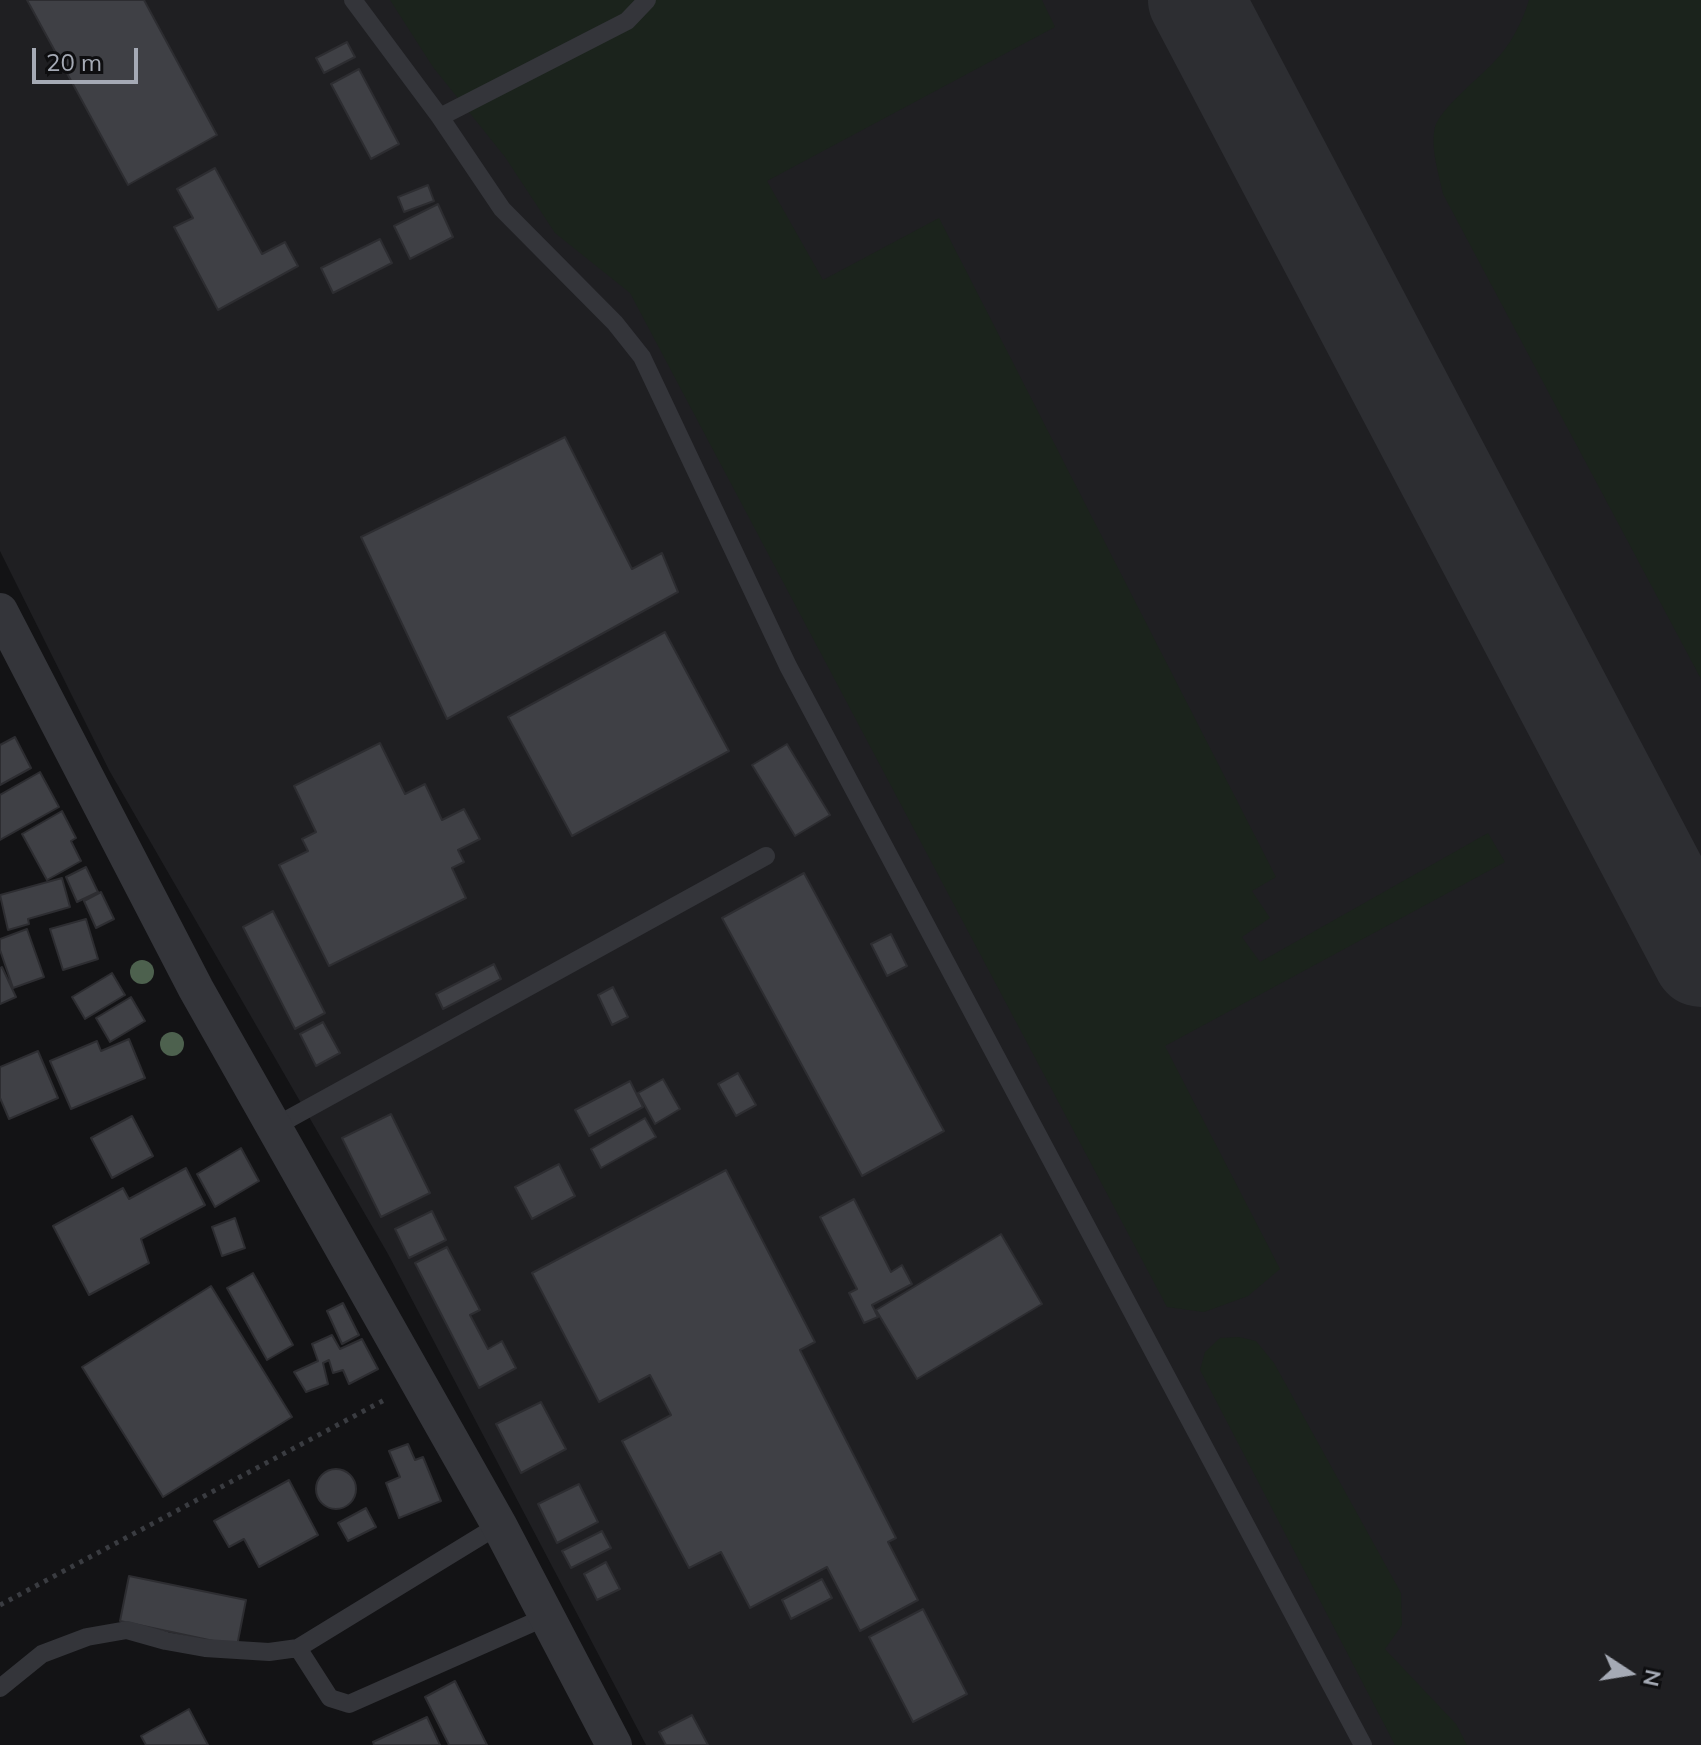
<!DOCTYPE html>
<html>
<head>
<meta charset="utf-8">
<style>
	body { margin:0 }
	#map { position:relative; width:1701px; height:1745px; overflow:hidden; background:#131315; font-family:Mulish,sans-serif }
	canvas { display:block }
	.north { position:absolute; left:1589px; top:1633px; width:80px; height:80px; -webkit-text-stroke:6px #0e0e10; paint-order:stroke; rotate:102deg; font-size:22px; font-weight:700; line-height:32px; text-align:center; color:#a5aab5 }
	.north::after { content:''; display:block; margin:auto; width:28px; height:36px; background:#a5aab5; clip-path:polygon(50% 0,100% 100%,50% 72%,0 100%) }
	.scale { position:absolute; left:32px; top:48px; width:106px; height:36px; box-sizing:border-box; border:4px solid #a5aab5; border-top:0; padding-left:10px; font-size:24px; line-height:28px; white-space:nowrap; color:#a5aab5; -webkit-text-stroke:6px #0e0e10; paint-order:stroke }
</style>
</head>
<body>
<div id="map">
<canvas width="1701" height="1745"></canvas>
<div class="north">N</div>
<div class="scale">20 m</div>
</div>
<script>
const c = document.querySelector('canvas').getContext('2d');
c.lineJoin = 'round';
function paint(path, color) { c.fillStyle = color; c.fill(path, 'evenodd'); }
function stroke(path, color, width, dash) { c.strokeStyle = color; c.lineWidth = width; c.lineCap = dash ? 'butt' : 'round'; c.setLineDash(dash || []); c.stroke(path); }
const built = new Path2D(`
	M0,0h1701v1745h-1055l-258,-491 -279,-484 -109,-219z`);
const green = new Path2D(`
	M390,0h652l13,27 -288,154 56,99 116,-62 337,659 -24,14 18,27 -28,19 18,25 228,-129 17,29 -340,184 115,223 -32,27 -44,16 -37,-5 -537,-1014 -75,-60 -50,-76 -72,-90z
	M1529,0h172v679l-258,-485c-4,-20 -13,-46 -8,-67 5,-18 44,-49 58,-64 17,-17 29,-40 36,-63z
	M1239,1337l17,4 18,22 127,230 1,32 -17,24 71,75 11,21h-72l-195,-375 5,-18 15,-14z`);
const taxiway = new Path2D(`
	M1196,0l505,959`);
const building = new Path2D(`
	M27,0h117l73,135 -89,50z
	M347,42l8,15 -31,16 -8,-15z
	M359,69l40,75 -28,15 -40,-75z
	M215,168l47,86 23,-12 13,24 -80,44 -44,-83 19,-9 -16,-29z
	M428,185l6,16 -30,11 -6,-15z
	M438,204l15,33 -43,22 -16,-33z
	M380,239l12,24 -59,30 -12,-25z
	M565,437l67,132 30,-16 16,39 -231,127 -86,-182z
	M665,632l64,119 -157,85 -64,-119z
	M15,737l16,31 -31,17v-40z
	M380,743l25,51 20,-10 17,36 22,-11 16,30 -22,11 6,12 -12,6 14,30 -137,68 -50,-101 29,-14 -6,-12 14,-7 -22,-46z
	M787,744l43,71 -35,21 -43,-71z
	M40,772l19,35 -59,33v-45z
	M62,811l14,27 -5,3 10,20 -34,19 -25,-46z
	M86,867l12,25 -21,10 -11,-25z
	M804,873l140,258 -82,45 -140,-258z
	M62,878l8,29 -42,12 1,5 -21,6 -8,-35z
	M101,892l13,27 -18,9 -12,-27z
	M273,911l52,102 -30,16 -52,-102z
	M86,919l12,40 -35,11 -13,-41z
	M27,929l17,48 -31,11 -13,-38v-11z
	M891,934l16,32 -20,10 -16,-32z
	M494,964l7,15 -58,30 -7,-15z
	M2,967l14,30 -16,7v-36z
	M112,973l13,22 -40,24 -13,-22z
	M613,987l15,30 -16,8 -14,-30z
	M131,997l14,24 -35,21 -14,-24z
	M323,1022l17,31 -24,13 -16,-32z
	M129,1039l16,39 -74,31 -21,-48 47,-20 4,10z
	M38,1051l20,47 -49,21 -9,-21v-31z
	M738,1073l18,32 -20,11 -18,-32z
	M663,1079l17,30 -25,15 -17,-31z
	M630,1081l13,26 -54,29 -14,-26z
	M391,1114l39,79 -49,24 -39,-79z
	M132,1116l21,40 -41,22 -21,-40z
	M645,1118l11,19 -55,31 -10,-19z
	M241,1148l18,33 -44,26 -18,-33z
	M559,1164l16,32 -43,23 -17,-32z
	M186,1168l19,37 -64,34 8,24 -60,32 -36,-69 70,-38 6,11z
	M726,1170l89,172 -15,8 96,188 -8,4 30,58 -58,31 -33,-64 -77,41 -29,-56 -32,16 -67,-127 49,-26 -21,-40 -51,27 -67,-129z
	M854,1199l37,73 11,-7 10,19 -40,21 6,12 -14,6 -15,-30 8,-4 -37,-72z
	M432,1211l14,29 -37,18 -14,-29z
	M235,1218l10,30 -23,8 -10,-29z
	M1001,1234l41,70 -125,75 -41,-69z
	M447,1247l33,63 -10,5 18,34 14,-8 14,27 -37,20 -64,-125z
	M253,1273l40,72 -26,15 -40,-72z
	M211,1286l81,131 -129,80 -81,-130z
	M343,1303l16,32 -17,9 -15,-33z
	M332,1335l8,14 22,-10 16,30 -29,15 -6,-14 -10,3 -4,-13 -6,3 5,21 -22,8 -12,-20 24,-11 -6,-17z
	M541,1402l25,47 -45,24 -25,-49z
	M408,1444l7,16 8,-3 18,44 -42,17 -13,-35 14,-6 -11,-26z
	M316 1489a20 20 0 1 1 40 0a20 20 0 1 1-40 0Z
	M289,1480l29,55 -59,32 -15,-28 -15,8 -15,-26z
	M579,1484l19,38 -41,21 -19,-39z
	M366,1508l10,19 -28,14 -10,-18z
	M602,1531l9,17 -40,20 -9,-17z
	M606,1562l14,27 -23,11 -13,-26z
	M129,1576l117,24 -9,46 -117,-25z
	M822,1579l10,19 -41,21 -9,-19z
	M923,1609l44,85 -54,28 -44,-85z
	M455,1681l32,64h-38l-24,-48z
	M189,1709l19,36h-62l-5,-9z
	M692,1715l16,30h-42l-7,-13z
	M427,1717l13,28h-66l-1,-3z`);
const path = new Path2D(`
	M0,1605l388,-207`);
const lane = new Path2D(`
	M353,0l87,117 62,92 113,114 27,34 146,309 575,1079
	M440,117l187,-96 20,-21
	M274,1127l492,-271
	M298,1648l32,50 19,6 199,-88
	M0,1688l42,-34 45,-17 40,-7 39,11 39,7 64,4 29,-4 201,-123`);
const street = new Path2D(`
	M0,611l196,378 303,536 115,220`);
const trees = [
	[142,972],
	[172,1044]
];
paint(built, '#1f1f22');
paint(green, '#1b231c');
stroke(taxiway, '#2d2e32', 96);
paint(building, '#3f4045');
stroke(building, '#2d2d31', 2);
stroke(path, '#3a3c41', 5, [4, 6]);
stroke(lane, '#34353a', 18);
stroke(street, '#34353a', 36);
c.fillStyle = '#4d614e';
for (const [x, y] of trees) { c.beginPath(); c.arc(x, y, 12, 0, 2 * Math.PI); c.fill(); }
</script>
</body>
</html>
